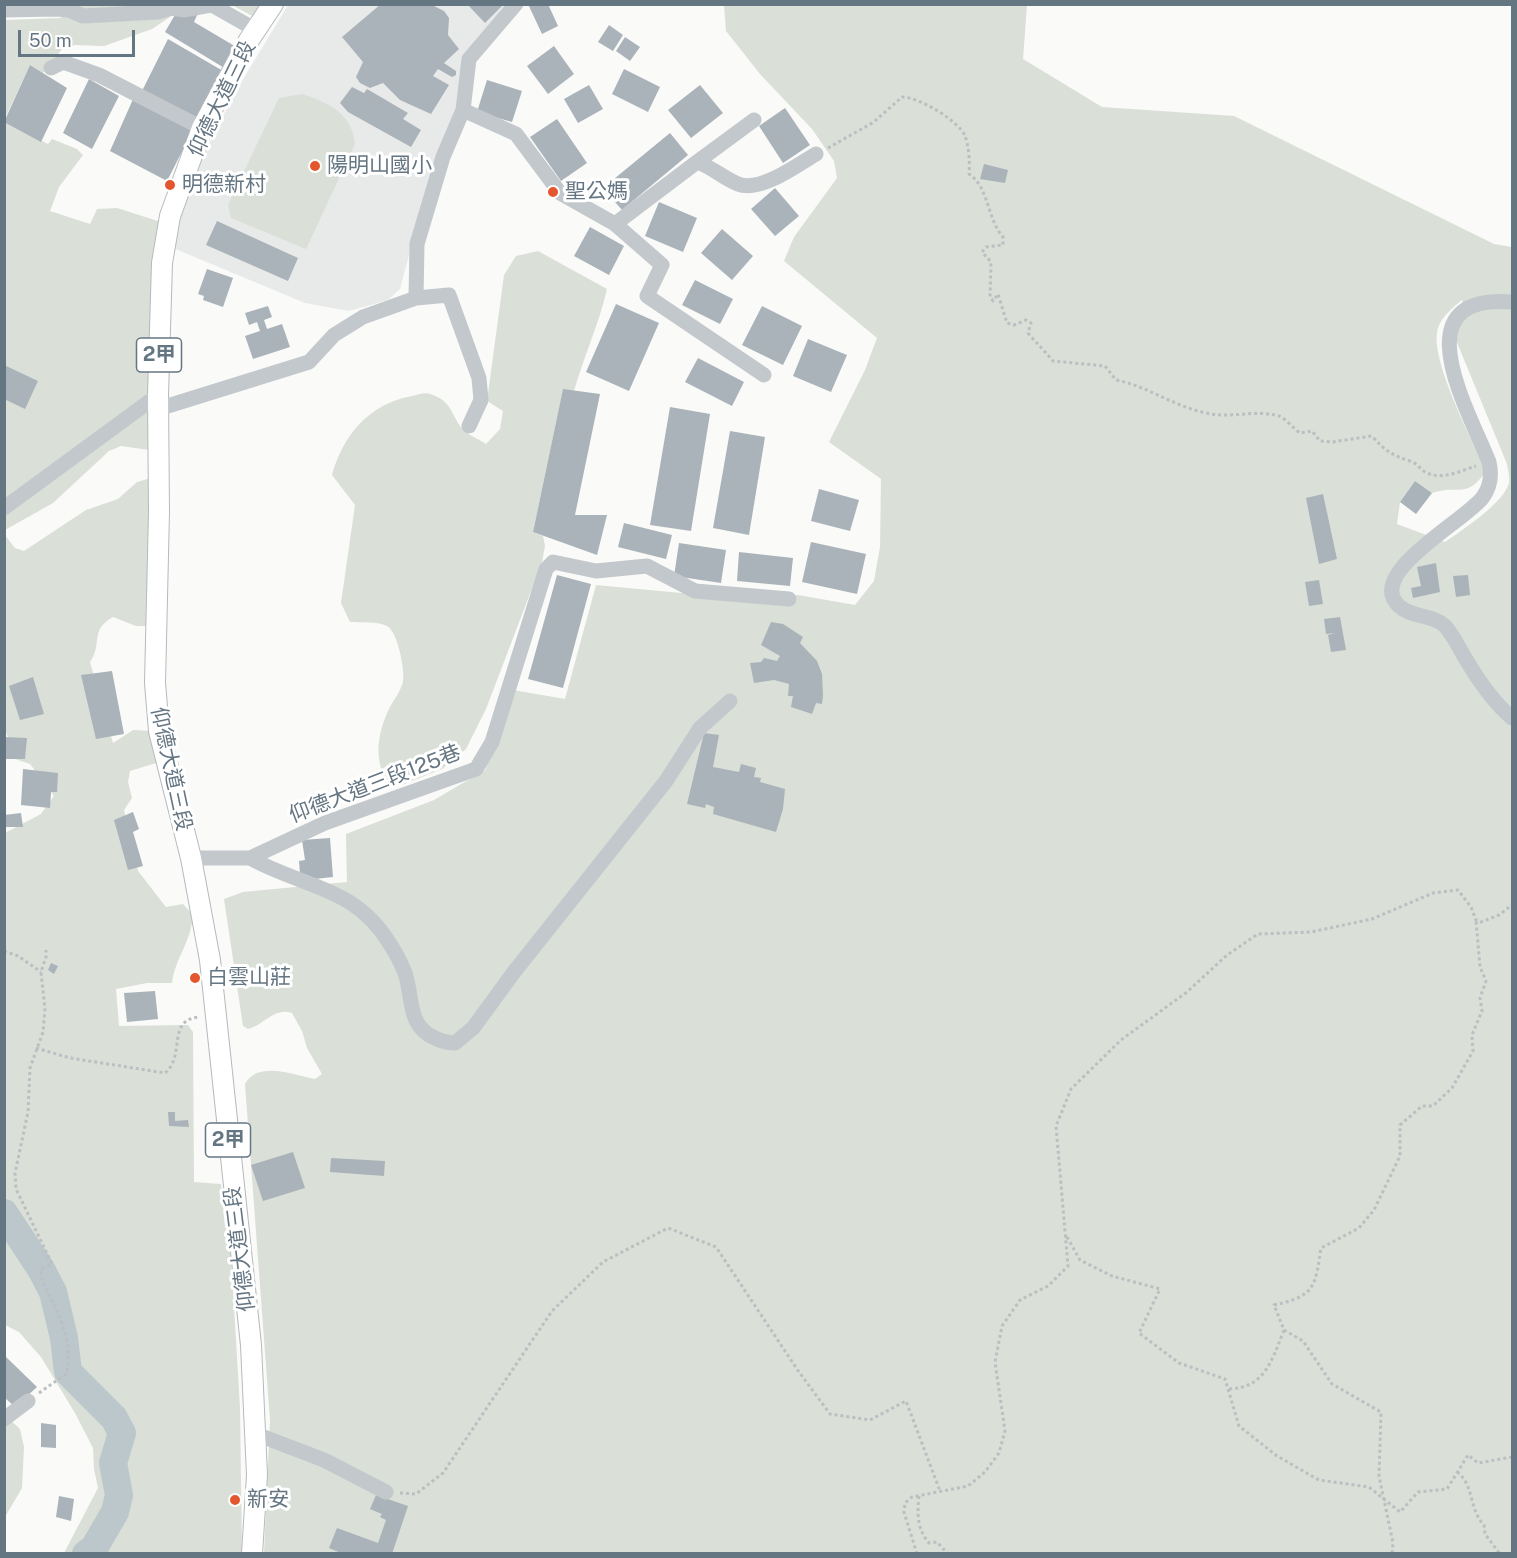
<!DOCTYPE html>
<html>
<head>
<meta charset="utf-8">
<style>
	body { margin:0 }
	#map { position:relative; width:1517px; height:1558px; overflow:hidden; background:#fafaf8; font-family:"Public Sans",sans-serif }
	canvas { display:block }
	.frame { position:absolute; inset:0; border:6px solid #657683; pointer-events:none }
	.scale { position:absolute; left:18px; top:30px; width:117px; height:27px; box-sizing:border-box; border:3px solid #657683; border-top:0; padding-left:8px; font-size:18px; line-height:21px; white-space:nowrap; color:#657683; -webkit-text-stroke:4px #fff; paint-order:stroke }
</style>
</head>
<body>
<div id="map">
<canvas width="1517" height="1558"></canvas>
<div class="frame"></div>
<div class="scale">50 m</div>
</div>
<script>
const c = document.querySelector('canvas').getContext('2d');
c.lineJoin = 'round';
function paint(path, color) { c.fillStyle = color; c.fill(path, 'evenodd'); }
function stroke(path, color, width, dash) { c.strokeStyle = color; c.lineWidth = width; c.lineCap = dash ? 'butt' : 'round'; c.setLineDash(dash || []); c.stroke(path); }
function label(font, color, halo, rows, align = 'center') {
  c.font = font + ' "Public Sans","Noto Sans TC",sans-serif'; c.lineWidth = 6; c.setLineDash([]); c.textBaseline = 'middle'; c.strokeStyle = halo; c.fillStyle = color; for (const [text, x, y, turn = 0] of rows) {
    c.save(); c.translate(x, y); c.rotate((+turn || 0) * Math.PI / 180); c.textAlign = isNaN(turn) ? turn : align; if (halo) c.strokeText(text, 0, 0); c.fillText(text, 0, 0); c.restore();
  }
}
const built = new Path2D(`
	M288,5h223l-44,51 -9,50 -28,70 -30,113 -12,11 -39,11 -44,-8 -132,-55 3,-22 10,-33 16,-36 34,-66z`);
const green = new Path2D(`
	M64,5h142l-30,8 -24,16 -48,17 -29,-1 -13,4 -19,24 -13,-8 -25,53 -1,-98 57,-2z
	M232,5h35l-11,13z
	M724,5h303l-4,54 79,48 132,9 260,128 18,3v1306h-1248l6,-133 -25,-336c13,-24 49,-9 70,-5l7,-5 -15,-26 -5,-17 -10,-18c-18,-6 -29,13 -44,16l-5,-3 -19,-127 19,-7 104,-10 -1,-48 88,-34 51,-30 28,-80 52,9 31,-114 96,9 106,1 57,10 19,-24 6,-34 1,-68 -52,-37 36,-72 12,-32 -93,-77 10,-24 43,-59 -3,-17 -22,-32 -52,-55 -34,-43zM1462,300c3,15 -5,26 -6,40l51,124c1,6 3,14 2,19 -6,21 -47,47 -64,59l-48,-18 3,-22 15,-21 17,12c28,-9 34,7 54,-22 -14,-31 -54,-107 -49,-139 2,-13 15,-24 25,-32z
	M302,94c27,9 50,19 53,50l-49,105 -75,-31 -3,-13 51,-107z
	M5,122l43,22 4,-5 25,10 6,6 -24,32 -9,24 40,13 7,-15 20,-1 44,14 -12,228 -28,-4 -12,5 -56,52 -48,27z
	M538,251l69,38c-8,35 -23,67 -33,102l-11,-1 -30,142 10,4 2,10 -3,16 -56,147 -20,40 -24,20 -43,17 -12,-4c-14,-24 -9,-51 3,-75 4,-7 11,-17 13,-25 2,-12 -5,-50 -16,-56 -9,-5 -26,-3 -37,-4l-9,-19 14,-98 -23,-30c11,-40 37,-71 80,-79 5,-1 13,-4 18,-2 21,7 20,17 30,32 5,8 19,13 26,18l14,-15 3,-18 -16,-10 17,-126 12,-19z
	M151,478v137l-5,11h-10l-23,-9c-24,13 -10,27 -23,45l23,81 20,-13 19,1 4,13v19l-26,8 -2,11 4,16 -8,12 14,61 28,36 17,-3 10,11c-3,31 -17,40 -21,68h-25l-31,6 3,37 69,-1 5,7 1,150 27,2 10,72 9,152 2,145h-178l34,-65 -4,-19 -1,-21 -18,-35 -34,-56 -22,-25 -14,-7v-492l36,-19 13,-18 -24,-32 -15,-5 -10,-30 -1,-195 11,14 9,3 62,-41 32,-11 19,-17z
	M5,1415l15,14 4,18 -2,41 -17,29z`);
const river = new Path2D(`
	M4,1213l37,56 12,23 11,46 4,34 46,46 8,15 -9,30 6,32 -4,17 -21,36 -8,6`);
const building = new Path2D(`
	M381,4h49l14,7 5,7 -1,17 11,14 -15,14 12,8v4l-4,2 -14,-8 -5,7 16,9 -18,29 -31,-14 -17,-17 -13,5 -10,-5 -4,-6 7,-15 -21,-25z
	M467,4h37l-19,19z
	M528,4h20l10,22 -16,8z
	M176,13h22l-4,9 44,26 -12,21 -61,-37z
	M609,25l14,10 -10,16 -15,-9z
	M625,37l15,10 -10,14 -14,-10z
	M168,39l55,32 -24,52 -58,-30z
	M554,46l20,28 -26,20 -21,-28z
	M30,65l37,23 -26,54 -37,-20z
	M624,69l36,18 -12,25 -36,-18z
	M89,79l30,17 -27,53 -29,-16z
	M487,80l35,11 -10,31 -35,-10z
	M589,85l14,24 -25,14 -14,-24z
	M700,85l23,28 -32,25 -23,-28z
	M352,87l12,6 3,-4 41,24 -5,6 18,11 -10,17 -63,-35 -8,-9z
	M134,97l59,33 -26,51 -57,-30z
	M785,108l25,37 -27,18 -24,-37z
	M557,119l30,44 -26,18 -31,-44z
	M670,133l18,22 -66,55 -19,-22z
	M984,164l24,6 -3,13 -25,-4z
	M775,188l24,28 -24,20 -24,-27z
	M659,202l38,16 -14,34 -38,-16z
	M217,221l81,37 -10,23 -82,-36z
	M590,227l34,19 -15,29 -35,-19z
	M722,229l31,27 -21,24 -31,-27z
	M207,269l26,9 -10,29 -20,-7 1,-4 -6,-2z
	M695,280l38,19 -13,25 -38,-19z
	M616,304l43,19 -30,68 -43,-19z
	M268,306l4,11 -8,3 3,9 15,-5 8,23 -37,12 -8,-23 15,-5 -3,-9 -8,3 -4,-12z
	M762,306l40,20 -19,39 -41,-20z
	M808,339l39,16 -16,37 -38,-16z
	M698,358l46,24 -12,24 -47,-24z
	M4,365l34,16 -13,28 -21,-10z
	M563,389l37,5 -25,121h32l-10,40 -64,-23z
	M670,407l40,7 -19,117 -41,-6z
	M730,431l35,6 -16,98 -36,-7z
	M1415,481l17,12 -16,21 -16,-12z
	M819,489l40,11 -9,31 -39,-10z
	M1323,494l14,65 -18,5 -13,-66z
	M624,523l48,12 -6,24 -48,-12z
	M811,542l55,12 -9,40 -55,-12z
	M679,543l47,7 -5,33 -47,-7z
	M739,552l54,6 -3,28 -53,-5z
	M1436,563l4,29 -27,6 -2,-10 10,-2 -4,-19z
	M557,575l34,9 -28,104 -35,-9z
	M1468,575l2,20 -14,2 -3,-21z
	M1319,580l4,24 -14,2 -4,-24z
	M1340,617l6,33 -15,2 -3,-17 7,-2 -9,1 -2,-15z
	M771,622l12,2 20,13 -3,6 17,18 5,13 1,21 -1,9 -6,-1 -4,11 -21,-7 2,-11h-5l1,-12 -15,-4 -20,3 -4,-20 11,-1 3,-4 13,3 3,-5 -19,-11z
	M112,671l12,63 -28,5 -15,-64z
	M33,677l11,37 -24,6 -11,-34z
	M704,733l15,2 -6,32 26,5 2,-8 15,4 -2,9 7,1 -1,4 25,7 -2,20 -7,23 -63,-18 1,-7 -8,-3 -1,4 -18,-4z
	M4,737l23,1 -2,21h-21z
	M23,769l35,4 -1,19h-6l-1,16 -29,-3z
	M133,812l6,17 -6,3 10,34 -15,4 -14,-50z
	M21,813l2,14h-19v-12z
	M330,838l3,39 -28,3 -5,-6 -1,-13 6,-1 -3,-20z
	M51,963l7,3 -4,8 -6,-4z
	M155,991l3,28 -31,3 -3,-29z
	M168,1112h7v9l13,-1 1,7 -20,-1z
	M293,1152l12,36 -42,13 -12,-36z
	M331,1158l54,3 -1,15 -54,-4z
	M4,1355l33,32 -22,20 -11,-10z
	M41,1423l15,2v23l-15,-1z
	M376,1495l32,11 -16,48h-49l-14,-6 8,-20 41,15 8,-23 -6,-3 2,-3 -12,-5z
	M59,1496l15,3 -3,22 -15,-4z`);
const path = new Path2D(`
	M828,148l46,-26 28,-25c17,0 57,24 63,39 4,11 5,26 4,38 20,13 18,45 34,63v8l-17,2 -4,5 9,10 -1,35 3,4 5,-7 9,29 7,2 12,-5 5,3 -3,10 25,28 52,5 11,14c31,6 57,26 90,33 24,6 50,-4 73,3 6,2 15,13 21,17l12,-2 8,10 12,1 40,-6c12,14 21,20 38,25 7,2 10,8 15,11 16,9 35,-1 51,-6
	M4,951l14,5 23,16
	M36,1048l34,10 95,15c21,-17 1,-53 34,-56
	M1067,1237l13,23 32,16 48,13 -21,44 40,30 46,16 14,47 38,30 42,24 50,7 31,25 18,-20 29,-3 21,-34 10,8 34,-6
	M1284,1330l19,11 29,43 49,28 -2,64 14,67 -1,11
	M1229,1389c36,-1 43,-29 55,-59l-10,-25c42,-9 41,-19 47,-57l38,-20 15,-18 26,-54v-31l22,-19h11l19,-18 21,-37 -1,-16 10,-24 -2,-13 6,-17 -6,-14 -4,-47
	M39,1393l27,-19c7,-26 -3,-51 -14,-74 -5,-10 -12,-20 -11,-31l11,-5 -36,-75 -1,-16 13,-61 2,-44 13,-36 2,-23 -4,-37 5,-15v-7
	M1457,1472c17,12 12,38 27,53l1,9 15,20
	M400,1493l16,1 27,-21 109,-162 51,-49 65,-34 48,19 83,125 31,42 40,6 36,-19 34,90
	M919,1496c-2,17 -2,33 10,47l8,-1 11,12
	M917,1554l-13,-42 1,-9 7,-6 56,-11 17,-14 14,-19 6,-22 -10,-69 7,-36 18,-26 28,-14 20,-20 -12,-140 15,-37 50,-49 66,-48 40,-37 31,-21 53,-2 61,-13 61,-26 25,-3 13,17 5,13 5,2 18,-7 13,-10`);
const minor = new Path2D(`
	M4,10l52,-1 13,1 14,6 75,-4 13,-4 14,2 27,-5 44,25
	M51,68l12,-6 36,13 103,53
	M463,110l6,-51 47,-55
	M697,162l57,-42
	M615,224l82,-62c15,5 26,16 41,22 22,9 59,-19 78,-30
	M416,298l33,-3 30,83 2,22 -12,26
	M1512,302c-112,-9 -44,107 -23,160 3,13 2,24 -6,35 -16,23 -119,76 -84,109 13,12 33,8 46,20 9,10 15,24 22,35 13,22 26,41 45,57
	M158,409l151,-47 25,-27 29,-18 53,-19 1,-54 26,-87 20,-47 53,24 44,59 55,31 47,41 -15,31 117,79
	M4,508l154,-113
	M191,858h59l75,-35 151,-54 16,-27 54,-173 7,-7 43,9 51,-5 48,25 94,8
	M250,858c54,30 105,28 140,86 6,9 11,19 15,29 6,16 4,43 17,56 7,8 22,14 33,14l18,-15 41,-56 152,-191 34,-53 30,-27
	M4,1419l24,-18
	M256,1434l68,26 62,32`);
const major = new Path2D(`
	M252,1554l5,-79 -6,-130 -41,-385 -19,-102 -32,-127 -4,-48 4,-171 -1,-117 4,-132 8,-47 32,-88 47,-88 24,-36`);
const markers = [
	[315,166,6,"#e4572e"],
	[170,185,6,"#e4572e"],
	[553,192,6,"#e4572e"],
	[195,978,6,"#e4572e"],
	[235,1500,6,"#e4572e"]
];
const shields = [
	[159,355,45],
	[228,1140,45]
];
const shieldNames = [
	["2甲",159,355],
	["2甲",228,1140]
];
const streetNames = [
	["仰德大道三段",222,99,-64],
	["仰德大道三段",171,769,78],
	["仰德大道三段125巷",375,784,-21],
	["仰德大道三段",240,1249,-97]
];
const poiNames = [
	["陽明山國小",327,166],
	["明德新村",182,185],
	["聖公媽",565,192],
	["白雲山莊",207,978],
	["新安",247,1500]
];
paint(built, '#e8e9e9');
paint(green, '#dadfd7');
stroke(river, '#bbc7cb', 28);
paint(building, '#aab3b9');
stroke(major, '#b5babe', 22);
stroke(path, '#bbbfc2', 3, [3, 3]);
stroke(minor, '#c3c8cc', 15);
stroke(major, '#fff', 20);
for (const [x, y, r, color] of markers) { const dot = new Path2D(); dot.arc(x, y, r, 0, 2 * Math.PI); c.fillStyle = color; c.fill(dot); stroke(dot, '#fff', 2); }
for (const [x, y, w] of shields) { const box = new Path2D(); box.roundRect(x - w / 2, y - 17, w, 34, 4.5); c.fillStyle = '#fff'; c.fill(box); stroke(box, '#657683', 1.5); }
label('bold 20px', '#657683', null, shieldNames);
label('21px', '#657683', '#fff', streetNames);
label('21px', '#657683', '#fff', poiNames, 'left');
</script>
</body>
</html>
